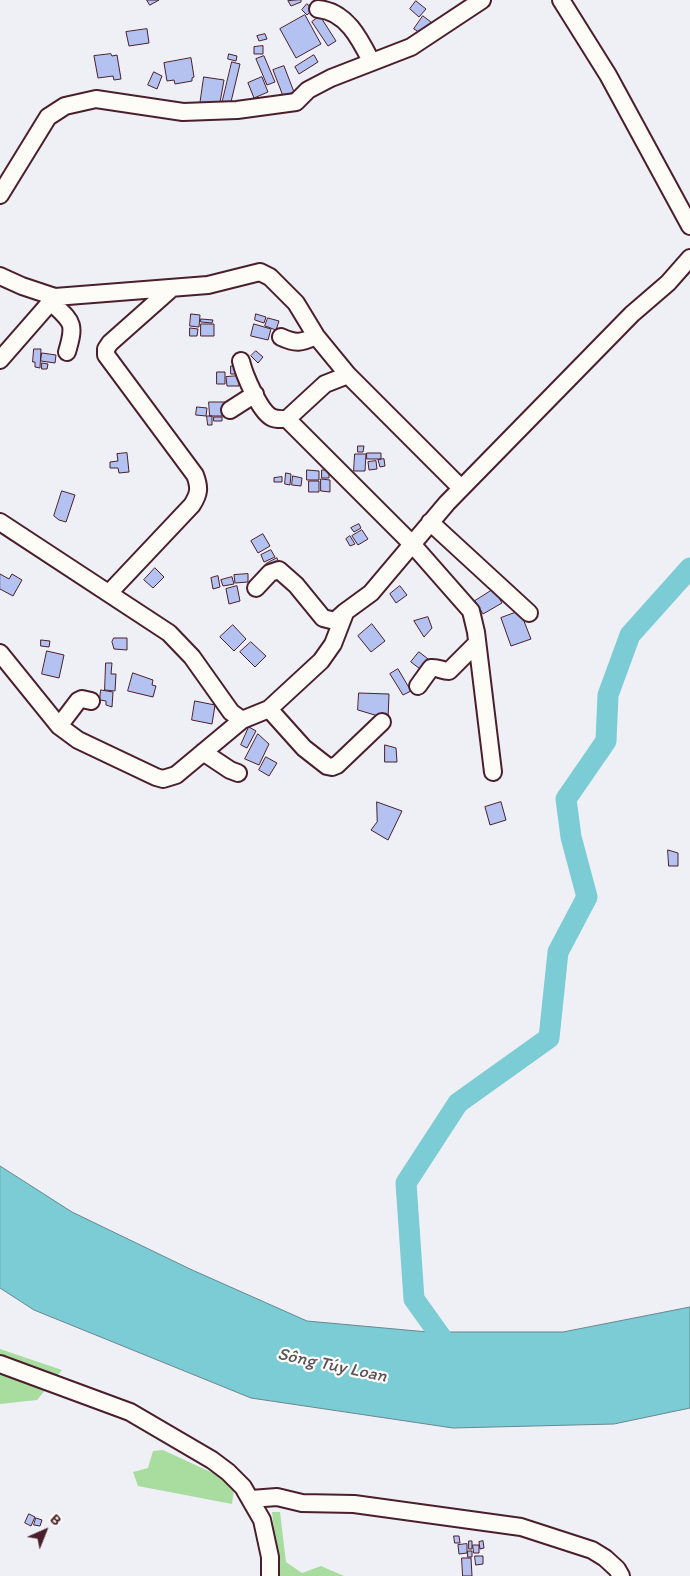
<!DOCTYPE html>
<html>
<head>
<meta charset="utf-8">
<style>
	body { margin:0 }
	#map { position:relative; width:690px; height:1576px; overflow:hidden; background:#eef0f6; font-family:Itim,sans-serif }
	canvas { display:block }
	.north { position:absolute; left:20px; top:1506px; width:50px; height:50px; -webkit-text-stroke:4px #fdfcf7; paint-order:stroke; rotate:44deg; font-size:14px; font-weight:700; line-height:20px; text-align:center; color:#4a1f2b }
	.north::after { content:''; display:block; margin:auto; width:18px; height:22px; background:#4a1f2b; clip-path:polygon(50% 0,100% 100%,50% 72%,0 100%) }
</style>
</head>
<body>
<div id="map">
<canvas width="690" height="1576"></canvas>
<div class="north">B</div>
</div>
<script>
const c = document.querySelector('canvas').getContext('2d');
c.lineJoin = 'round';
function paint(path, color) { c.fillStyle = color; c.fill(path, 'evenodd'); }
function stroke(path, color, width, dash) { c.strokeStyle = color; c.lineWidth = width; c.lineCap = dash ? 'butt' : 'round'; c.setLineDash(dash || []); c.stroke(path); }
function label(font, color, halo, rows, align = 'center') {
  c.font = font + ' Itim,sans-serif'; c.lineWidth = 4.5; c.setLineDash([]); c.textBaseline = 'middle'; c.strokeStyle = halo; c.fillStyle = color; for (const [text, x, y, turn = 0] of rows) {
    c.save(); c.translate(x, y); c.rotate((+turn || 0) * Math.PI / 180); c.textAlign = isNaN(turn) ? turn : align; if (halo) c.strokeText(text, 0, 0); c.fillText(text, 0, 0); c.restore();
  }
}
const green = new Path2D(`
	M0,1349l62,21 -25,30 -37,4z
	M163,1450l54,25 17,14 -2,15 -94,-18 -5,-14 15,-4 5,-17z
	M272,1512h8l6,50 16,11 19,-7 23,10h-65z`);
const water = new Path2D(`
	M0,1166l72,46 118,57 117,52 121,11h135l127,-25v101l-76,16 -161,4 -202,-30 -217,-88 -34,-22z`);
const river = new Path2D(`
	M454,1355l-40,-56 -8,-116 52,-80 91,-65 9,-86 29,-55 -16,-60 -5,-38 40,-58 2,-46 22,-60 60,-67`);
const building = new Path2D(`
	M147,0h12l-9,5z
	M301,0v2l-10,4 -3,-5z
	M416,1l10,8 -7,8 -9,-8z
	M307,4l6,5 -6,6 -5,-5z
	M305,15l16,29 -25,14 -16,-29z
	M320,16l16,25 -8,5 -16,-24z
	M423,16l8,6 -9,12 -8,-5z
	M147,29l2,14 -20,3 -3,-14z
	M265,34l2,5 -8,2 -2,-5z
	M263,46v8h-9v-7z
	M111,54l1,2 5,-1 4,24 -7,1 -1,-4 -15,2 -4,-22z
	M229,54l8,2 -1,5 -8,-2z
	M314,55l4,7 -19,12 -4,-7z
	M264,56l11,26 -8,3 -11,-26z
	M191,58l3,19 -2,1v3l-17,3 -1,-4 -7,1 -3,-18z
	M232,62l8,2 -10,42 -8,-2z
	M284,66l10,26 -11,4 -10,-26z
	M154,72l8,4 -5,13 -9,-4z
	M204,77l20,3 -5,28 -19,-3z
	M262,77l6,15 -14,6 -6,-15z
	M191,314l9,1 -1,12 -9,-1z
	M256,314l10,3 -2,6 -9,-3z
	M268,318l11,3 -3,9 -11,-4z
	M201,319l12,1 -1,3 -11,-1z
	M201,324h13v12h-13z
	M254,324l17,5 -3,11 -17,-4z
	M190,328l8,1 -1,7h-7z
	M34,349h7l-1,19 -5,-1v-5h-2z
	M256,351l7,6 -5,6 -7,-7z
	M42,353l14,2 -1,8 -14,-2z
	M42,363l6,1 -1,5h-5z
	M231,366h9v8h-9z
	M217,372h8v12h-8z
	M239,376v10h-12l-1,-9z
	M209,402h17v14h-16z
	M197,407l10,1 -1,8 -10,-1z
	M207,416h5v9h-4z
	M214,417h8v4h-8z
	M358,446h6l-1,6h-5z
	M127,453l2,19 -10,1 -1,-5h-8v-6l8,-1 -1,-7z
	M367,453h14v6h-14z
	M355,454h11l-1,17h-11z
	M384,459l1,7 -5,1 -2,-7z
	M376,461l1,8 -8,1 -1,-8z
	M307,470l12,1v9h-12z
	M322,470h7v8h-7z
	M286,473l5,1 -1,11 -5,-1z
	M293,476l9,2 -1,8 -9,-1z
	M282,477v5h-8v-4z
	M321,479l9,1v12l-9,-1z
	M309,481h10v11h-10z
	M62,491l13,4 -9,27 -7,-2 -5,-4z
	M359,524l2,4 -7,4 -3,-4z
	M362,530l6,9 -10,6 -6,-9z
	M263,534l7,12 -12,7 -7,-12z
	M350,536l5,8 -5,2 -4,-7z
	M271,550l4,7 -11,5 -3,-7z
	M277,558l3,8 -11,5 -3,-7z
	M155,568l9,9 -11,11 -9,-8z
	M0,574l9,5 3,-5 10,6 -9,16 -13,-7z
	M248,574v8l-13,1 -1,-8z
	M218,576l2,11 -7,2 -2,-11z
	M232,577l2,7 -11,2 -2,-6z
	M237,586l3,15 -11,3 -3,-15z
	M400,586l7,9 -11,8 -6,-9z
	M494,589l8,14 -19,11 -8,-13z
	M520,611l11,28 -20,7 -10,-28z
	M428,617l4,11 -8,9 -10,-16z
	M372,624l13,17 -14,11 -13,-16z
	M233,625l13,14 -12,12 -14,-14z
	M114,638h13v12l-13,-1 -2,-7z
	M41,640l9,1 -1,6 -8,-1z
	M251,642l15,14 -11,11 -15,-15z
	M47,651l17,4 -5,23 -17,-4z
	M419,652l13,10 -8,10 -13,-10z
	M106,663h6l-1,11h5l-1,17 -10,-1z
	M398,669l13,22 -8,4 -13,-21z
	M133,673l20,7 -1,5 4,1 -3,11 -25,-6z
	M101,690l12,2 -1,15 -6,-2v-4l-6,-1z
	M359,693l30,1 -1,25 -30,-9z
	M195,701l20,4 -3,19 -20,-4z
	M249,727l7,4 -9,17 -6,-3z
	M258,734l11,10 -10,21 -14,-6z
	M385,745l11,3 1,14h-12z
	M266,757l11,6 -8,13 -10,-6z
	M377,802l25,9 -14,29 -17,-10 6,-8z
	M501,802l5,18 -16,5 -5,-18z
	M668,850l10,3v13h-9z
	M29,1514l6,3 -4,9 -6,-3z
	M36,1518l6,2 -2,6 -6,-1z
	M454,1536h5l1,7h-5z
	M469,1541h3v8h-3z
	M483,1541l1,7 -4,1 -1,-7z
	M467,1544v9l-8,1 -1,-9z
	M473,1545h6v8h-5z
	M468,1551h4v6h-4z
	M475,1556h8v8l-7,1z
	M462,1558h9l1,18h-9z`);
const minor = new Path2D(`
	M561,0l47,75 82,151
	M318,9c28,2 42,30 53,52
	M0,195l48,-78 17,-11 31,-7 87,13 54,-2 59,-8 12,-12 23,-12 80,-31 71,-47
	M0,276l22,10 33,11 153,-12 52,-13 10,5 26,26 20,33 32,39 113,113
	M51,302c21,20 25,20 16,50
	M281,337c15,7 20,6 35,-1
	M0,360l55,-63
	M241,361c3,13 18,49 30,56 5,3 11,2 16,2l38,-35 23,-9
	M230,410l25,-16
	M287,419l126,126 58,66 5,21 17,140
	M0,522l169,111 23,24 39,55 11,8 27,-11 52,-48 12,-17 12,-31
	M430,522l99,91
	M256,588l14,-15 9,-3 17,15 27,33 12,3 10,-9 26,-19 76,-90 185,-189 36,-31 22,-25
	M109,593l83,-88c7,-11 8,-17 3,-30l-89,-120v-6l4,-6 62,-55
	M0,653l59,73 19,14 78,37 7,2 13,-4 66,-55
	M418,686l13,-18c7,-1 11,3 18,3l28,-28
	M269,709l35,39 23,18 5,1 5,-2 45,-43
	M59,726l19,-25 4,-2 9,2
	M203,752l27,18 8,3
	M0,1364l130,48 82,48 16,12 15,15 19,33 8,37v19
	M251,1499l26,-2 25,6 52,1 167,23 71,23 13,8 12,11 4,7`);
const waterNames = [
	["Sông Túy Loan",332,1366,12]
];
paint(green, '#a8dd9f');
paint(water, '#7bccd4');
stroke(water, '#678790', 1);
stroke(river, '#7bccd4', 21);
paint(building, '#b4c2f2');
stroke(building, '#4a1f2b', 1);
stroke(minor, '#4a1f2b', 20);
stroke(minor, '#fdfcf7', 16);
label('italic 18px', '#59535e', '#fdfcf7', waterNames);
</script>
</body>
</html>
